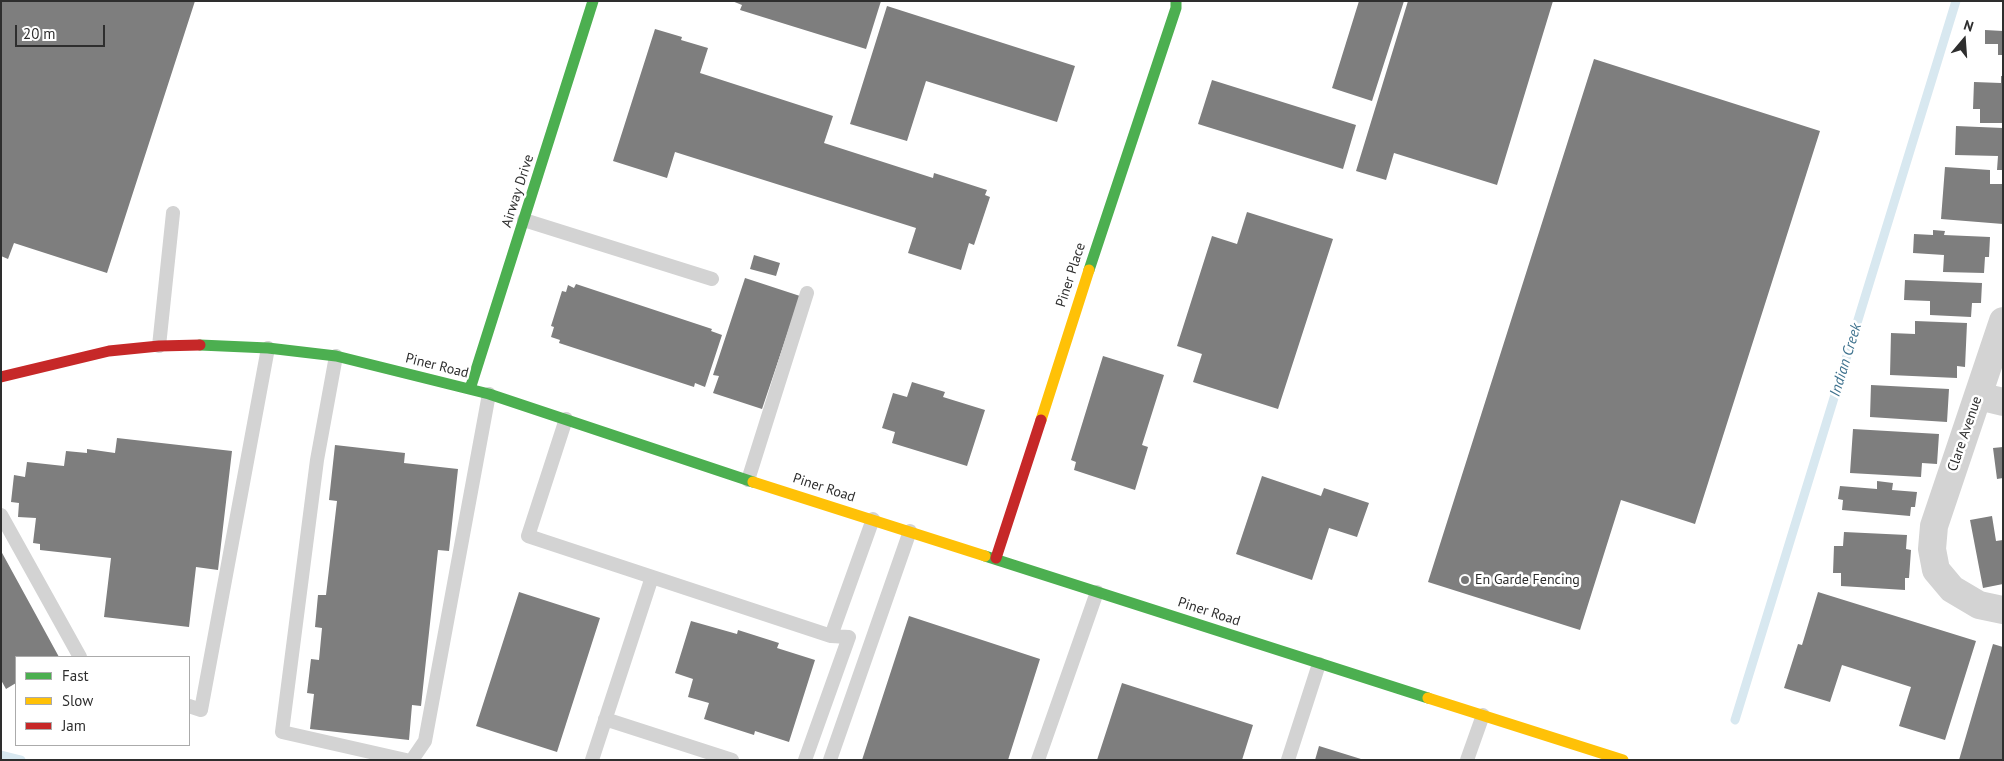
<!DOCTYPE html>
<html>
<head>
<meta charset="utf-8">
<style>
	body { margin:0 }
	#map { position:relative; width:2004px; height:761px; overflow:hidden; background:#fff; font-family:"PT Sans",sans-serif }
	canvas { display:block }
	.frame { position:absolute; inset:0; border:2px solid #2e2e2e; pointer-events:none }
	.legend { position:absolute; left:15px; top:656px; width:175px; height:90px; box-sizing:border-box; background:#fff; border:1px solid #ababab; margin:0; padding:6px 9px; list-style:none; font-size:15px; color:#2e2e2e }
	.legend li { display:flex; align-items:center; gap:10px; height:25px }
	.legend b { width:25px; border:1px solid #ababab }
	.north { position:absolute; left:1939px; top:15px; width:50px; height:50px; -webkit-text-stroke:4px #fff; paint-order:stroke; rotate:18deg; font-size:14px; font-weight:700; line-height:20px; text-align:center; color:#2e2e2e }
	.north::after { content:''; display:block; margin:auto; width:18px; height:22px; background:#2e2e2e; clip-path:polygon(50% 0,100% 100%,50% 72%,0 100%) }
	.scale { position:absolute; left:15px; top:25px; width:90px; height:22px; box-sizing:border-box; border:2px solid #2e2e2e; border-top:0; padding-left:6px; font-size:15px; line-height:18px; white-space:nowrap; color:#2e2e2e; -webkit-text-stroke:4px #fff; paint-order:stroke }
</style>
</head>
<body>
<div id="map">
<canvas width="2004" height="761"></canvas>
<div class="frame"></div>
<ul class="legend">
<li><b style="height:6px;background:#4caf50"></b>Fast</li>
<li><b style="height:6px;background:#ffc107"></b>Slow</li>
<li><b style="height:6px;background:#c62828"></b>Jam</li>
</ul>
<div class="north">N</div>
<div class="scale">20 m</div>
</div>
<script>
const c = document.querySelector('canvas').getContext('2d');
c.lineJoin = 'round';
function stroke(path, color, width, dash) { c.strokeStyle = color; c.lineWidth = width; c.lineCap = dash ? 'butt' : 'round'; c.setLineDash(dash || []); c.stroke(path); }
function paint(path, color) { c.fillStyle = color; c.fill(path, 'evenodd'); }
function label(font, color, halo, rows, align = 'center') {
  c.font = font + ' "PT Sans",sans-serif'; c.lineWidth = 5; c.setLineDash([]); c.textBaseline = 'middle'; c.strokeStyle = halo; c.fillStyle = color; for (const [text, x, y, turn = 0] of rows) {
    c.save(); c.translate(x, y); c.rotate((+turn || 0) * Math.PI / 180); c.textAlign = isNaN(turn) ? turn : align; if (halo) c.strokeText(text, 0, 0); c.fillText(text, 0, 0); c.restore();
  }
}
const stream = new Path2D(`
	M1735,720l221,-719
	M1,755l20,5`);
const building = new Path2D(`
	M1,1h194l-88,272 -93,-30 -6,16 -7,-3z
	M732,1h149l-15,48 -126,-39 2,-5z
	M1359,1h45l-32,100 -40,-13z
	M1408,1h145l-56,184 -103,-32 -8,27 -30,-9z
	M887,6l188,60 -18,56 -131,-41 -19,60 -57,-17z
	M655,29l27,8 -1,3 27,8 -8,25 133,43 -9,27 109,35 1,-5 53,17 -2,5 5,2 -16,48 -5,-2 -8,27 -53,-17 8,-25 -241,-76 -8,26 -54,-17z
	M1985,30l18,1v24h-5v-11h-13z
	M1594,59l226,72 -125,393 -74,-24 -41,130 -152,-48z
	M2001,76h2v47h-23v-14h-7l1,-27 27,1z
	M1212,80l144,45 -13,44 -145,-45z
	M1956,126l47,2v42h-6l1,-14 -43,-1z
	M1945,167l45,3v14h13v40l-62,-5z
	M1247,212l86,27 -55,170 -85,-27 9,-28 -25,-8 35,-110 25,8z
	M1933,230l12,1 -1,4 46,2 -1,20h-4l-1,16 -41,-1 1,-17 -31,-2 1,-19 19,1z
	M754,255l26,8 -4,13 -26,-7z
	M745,278l55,18 -38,113 -49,-16 6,-17 -6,-1z
	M1905,280l77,3 -1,20h-9l-1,14 -41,-2v-14l-26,-1z
	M576,284l136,45 -1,2 11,4 -17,52 -10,-4 -1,4 -135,-44 1,-3 -9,-3 3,-10 -3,-1 11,-35 4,1 2,-7 6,3z
	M1915,321l52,2 -2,44 -8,-1v12l-67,-3 1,-42 24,1z
	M1103,356l61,19 -22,70 6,2 -13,43 -61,-20 2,-8 -5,-2z
	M912,382l33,10 -2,5 42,13 -18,56 -75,-23 3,-11 -13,-4 11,-35 14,4z
	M1871,385l78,4 -2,33 -77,-5z
	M1853,429l86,5 -2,30 -15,-1 -1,14 -71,-4z
	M117,438l115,13 -14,119 -22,-3 -7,60 -85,-10 7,-59 -71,-8v-6l-7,-1 3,-25 -18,-1 1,-14 -8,-1 3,-27 11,2 2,-15 37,4 2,-15 21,2v-4l28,4z
	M335,445l70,8 -1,10 54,6 -9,82 -11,-1 -17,156 -9,-1 -3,35 -99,-11 4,-35 -7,-1 4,-34 8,1 3,-32 -7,-1 3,-32h8l11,-94 -8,-1z
	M2003,447v31l-6,1 -4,-31z
	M1262,476l59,20 3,-8 45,15 -12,34 -28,-9 -17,52 -76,-26z
	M1877,481l16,2 -1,7 25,2 -2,15h-4l-1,9 -68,-6 1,-10 -5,-1 2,-13 37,3z
	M1992,516l4,25 7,-1v44l-20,4 -13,-68z
	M1844,532l63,3 -1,14 5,1 -2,28h-4v12l-64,-4v-13h-8l1,-27h9z
	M1,551l58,106h-43v26l-10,6 -5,-9z
	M519,592l81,26 -43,134 -81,-26z
	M1818,592l158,49 -31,99 -46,-14 12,-39 -69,-22 -12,37 -46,-14 14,-44 4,1z
	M909,616l131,43 -32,101h-146z
	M691,621l46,13 1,-4 41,13 -2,5 38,12 -26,82 -34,-11 -1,4 -50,-16 5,-16 -21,-6 5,-18 -18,-6z
	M1993,644l10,3v113h-44z
	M1122,683l131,42 -11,35h-145z
	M1319,746l42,13v1h-46z`);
const lane = new Path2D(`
	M524,220l188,59
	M159,346l14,-133
	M336,356l-19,104 -35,272 124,28
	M566,419l-38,117 303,100 42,-117
	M748,480l59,-187
	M1,515l79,142
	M189,706l12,4 67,-362
	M605,719l127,41
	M412,760l13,-19 64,-347
	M592,760l60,-183
	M805,760l44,-123 -18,-1
	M830,760l80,-229
	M1038,760l59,-168
	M1288,760l31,-96
	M1467,760l16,-45`);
const street = new Path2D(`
	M2003,321l-69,205 -2,23 4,21 16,19 27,16 24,5
	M1978,396l25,6`);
const fast = new Path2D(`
	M1089,270l87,-262v-7
	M200,345l68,3 68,8 153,38 264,88
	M470,389l123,-388
	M985,556l443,142`);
const slow = new Path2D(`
	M1041,420l48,-150
	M753,482l232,74
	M1428,698l195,62`);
const jam = new Path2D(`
	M1,377l108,-26 50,-5 41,-1
	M996,558l45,-138`);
const markers = [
	[1465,580,5,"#777"]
];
const streetNames = [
	["Airway Drive",518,191,-72],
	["Piner Place",1071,275,-72],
	["Piner Road",437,366,14],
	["Clare Avenue",1965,434,-71],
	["Piner Road",824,488,18],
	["Piner Road",1209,612,18]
];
const poiNames = [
	["En Garde Fencing",1475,580]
];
const waterNames = [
	["Indian Creek",1846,360,-73]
];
stroke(stream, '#d8e8f0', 9);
paint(building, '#7e7e7e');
stroke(lane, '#d3d3d3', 14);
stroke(street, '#d3d3d3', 28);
stroke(fast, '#4caf50', 11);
stroke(slow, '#ffc107', 11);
stroke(jam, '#c62828', 11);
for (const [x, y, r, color] of markers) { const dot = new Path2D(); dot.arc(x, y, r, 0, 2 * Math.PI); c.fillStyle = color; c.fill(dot); stroke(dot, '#fff', 2); }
label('14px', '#2e2e2e', '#fff', streetNames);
label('14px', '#2e2e2e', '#fff', poiNames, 'left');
label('italic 15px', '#3e728e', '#fff', waterNames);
</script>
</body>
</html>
